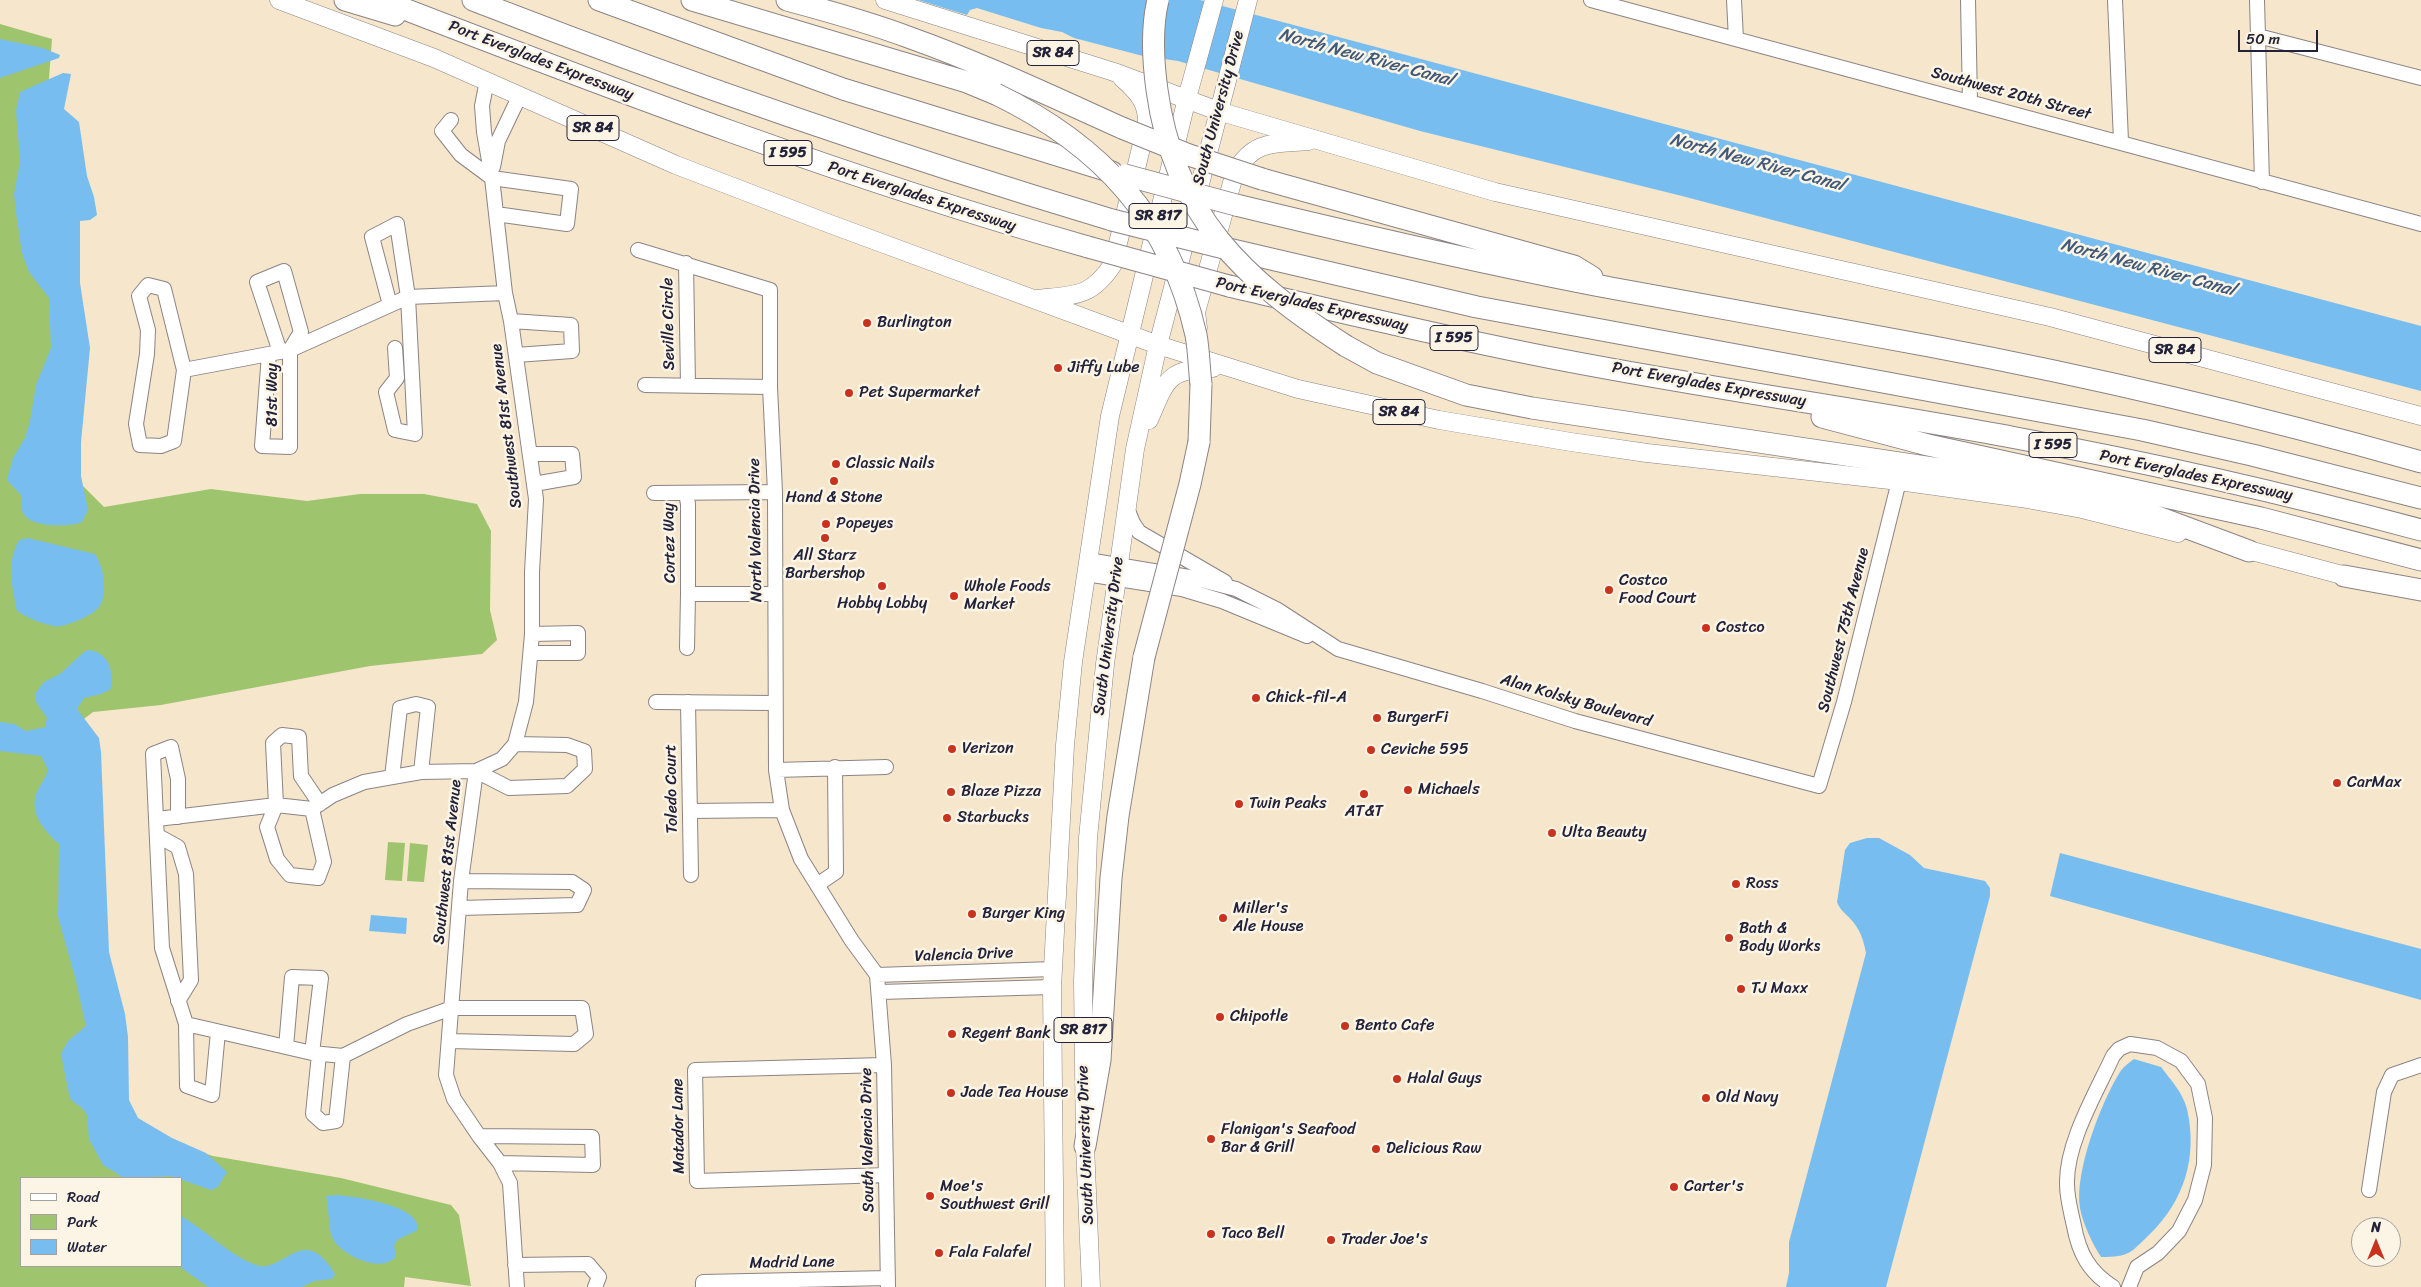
<!DOCTYPE html>
<html>
<head>
<meta charset="utf-8">
<style>
	body { margin:0 }
	#map { position:relative; width:2421px; height:1287px; overflow:hidden; background:#f5e6cc; font-family:Sriracha,sans-serif }
	canvas { display:block }
	.legend { position:absolute; left:20px; top:1177px; width:162px; height:90px; box-sizing:border-box; background:#fcf5e5; border:1px solid #a5a1a1; margin:0; padding:6px 9px; list-style:none; font-size:15px; color:#22223b }
	.legend li { display:flex; align-items:center; gap:10px; height:25px }
	.legend b { width:25px; border:1px solid #a5a1a1 }
	.north { position:absolute; left:2351px; top:1217px; width:50px; height:50px; box-sizing:border-box; background:#fcf5e5; border:1px solid #a5a1a1; border-radius:50%; rotate:0deg; font-size:14px; font-weight:700; line-height:20px; text-align:center; color:#22223b }
	.north::after { content:''; display:block; margin:auto; width:18px; height:22px; background:#c8321e; clip-path:polygon(50% 0,100% 100%,50% 72%,0 100%) }
	.scale { position:absolute; left:2238px; top:30px; width:80px; height:22px; box-sizing:border-box; border:2px solid #22223b; border-top:0; padding-left:6px; font-size:15px; line-height:18px; white-space:nowrap; color:#22223b; -webkit-text-stroke:4px #fcf5e5; paint-order:stroke }
</style>
</head>
<body>
<div id="map">
<canvas width="2421" height="1287"></canvas>
<ul class="legend">
<li><b style="height:6px;background:#fff"></b>Road</li>
<li><b style="height:14px;background:#9fc46e"></b>Park</li>
<li><b style="height:14px;background:#78bdef"></b>Water</li>
</ul>
<div class="north">N</div>
<div class="scale">50 m</div>
</div>
<script>
const c = document.querySelector('canvas').getContext('2d');
c.lineJoin = 'round';
function paint(path, color) { c.fillStyle = color; c.fill(path, 'evenodd'); }
function stroke(path, color, width, dash) { c.strokeStyle = color; c.lineWidth = width; c.lineCap = dash ? 'butt' : 'round'; c.setLineDash(dash || []); c.stroke(path); }
function label(font, color, halo, rows, align = 'center') {
  c.font = font + ' Sriracha,sans-serif'; c.lineWidth = 5; c.setLineDash([]); c.textBaseline = 'middle'; c.strokeStyle = halo; c.fillStyle = color; for (const [text, x, y, turn = 0] of rows) {
    c.save(); c.translate(x, y); c.rotate((+turn || 0) * Math.PI / 180); c.textAlign = isNaN(turn) ? turn : align; if (halo) c.strokeText(text, 0, 0); c.fillText(text, 0, 0); c.restore();
  }
}
const green = new Path2D(`
	M0,24l52,15 -5,66 23,368 34,34 107,-18 96,12 53,-7h64l53,10 14,27 -1,79 7,30 -15,14 -112,12 -209,39 -68,7 -25,19 54,409 21,-7 70,23 128,22 110,27 8,10 12,71 -66,-9 -1,10h-404zM21,1178h160v88h-160z
	M388,842l17,1 -3,38 -17,-1z
	M410,843l18,2 -4,37 -17,-1z`);
const water = new Path2D(`
	M918,0h282l1221,326v65l-739,-195 -262,-65 -242,-70 -35,-5 -69,-18 -12,-6 -21,-4 -64,-20 -7,2 -3,5z
	M0,39l43,9 17,7 -1,3 -59,20z
	M63,73l8,1 -7,35 15,13 8,54 7,21 3,18 -7,5 -10,1v62l10,65 -9,94v34l7,34 -6,12c-12,5 -44,5 -55,-4 -7,-7 -6,-15 -6,-23l-14,-15 6,-22 12,-20 5,-17 6,-36 15,-37 -2,-50 -20,-26 -7,-19 -5,-33 -3,-26 6,-32 -4,-51 4,-19z
	M28,538l67,16c8,12 14,39 4,53 -7,9 -28,17 -38,19 -12,2 -35,-9 -44,-15 -5,-26 -11,-47 2,-71z
	M90,650c20,4 23,21 21,39l-10,5 -17,4 -7,11 22,29 2,14 8,200 16,62 3,23 1,63 9,18 34,20 34,15 21,19 -9,15 -7,3 -40,-14 -47,2 -21,-13 -14,-26 -2,-24 -4,-6 -13,-10 -9,-45 7,-13 18,-15 -11,-49 -17,-60 1,-73c-12,-11 -27,-26 -24,-45 1,-9 10,-19 13,-29l-7,-14 -41,-5v-29l14,2 12,7 19,-4 2,-9 -11,-16 -1,-8 9,-12 16,-8 25,-23z
	M1867,838h12l31,17 14,13 61,13 5,7v8l-104,391h-100l3,-14v-31l77,-289c-2,-11 -5,-21 -12,-30 -6,-8 -13,-11 -17,-21l8,-52 5,-7z
	M2060,853l361,96v51l-371,-104z
	M371,915l36,3 -1,16 -37,-3z
	M2134,1059l27,8c9,12 22,26 26,42 11,48 -3,92 -37,125 -20,19 -20,23 -49,23 -9,-14 -18,-33 -21,-49 -6,-35 21,-106 40,-136 3,-5 9,-9 14,-13z
	M338,1195c18,2 83,10 80,35l-21,10 -3,6 2,10c-13,19 -55,-1 -63,-17 -6,-12 -3,-29 -7,-43z
	M181,1216c26,15 48,39 75,49 27,10 47,-45 79,9l-3,5 -18,2 -12,6h-94l-29,-21h2z`);
const minor = new Path2D(`
	M1591,0l830,224
	M1734,0l2,39
	M1968,0l2,102
	M2115,0l6,141
	M2257,0l5,182
	M2258,36l163,42
	M487,80l-5,26 2,26 8,46 13,115 6,28 25,178 -4,73v62l-6,68 -11,42 -13,15 -26,12 -15,110 -15,194 8,24 25,37 21,27 10,20 7,104
	M451,120l-9,11 19,24 31,23 79,11 -4,35 -71,-10
	M493,167l5,-26 22,-46
	M638,250l132,40v97l5,105 1,278 6,40 19,49 51,82 25,34 7,90 4,222
	M686,263l2,122
	M148,285l16,4 20,81 -10,71 -13,5 -21,-1 -4,-21 11,-70 1,-24 -9,-34z
	M390,305l-18,-68 25,-13 11,73 7,137 -20,-4 -9,-38 11,-14 -2,-30
	M511,321l60,4 1,26 -56,4
	M269,354l-7,92 28,1v-97l11,-18 -17,-61 -27,11 23,70
	M184,370l106,-20 118,-53 97,-4
	M645,385l125,2
	M530,454h42l2,23 -40,7
	M654,493l121,-1
	M686,493l2,11v90h87
	M1127,508l6,15 6,9 86,50
	M1088,560l101,17 47,12 42,21 60,39 144,42 93,30 244,65 25,-84 55,-221
	M1086,574l96,15 40,12 85,35
	M687,648l1,-54
	M531,653h47v-20l-46,1
	M656,702l119,1
	M688,702l3,173
	M776,770l110,-3
	M392,777l8,-69 16,-4 12,3 -7,65
	M312,809l12,53 -6,16 -28,-3 -13,-16 -10,-32 9,-22 -3,-62 9,-8 17,2 2,39 19,28
	M690,811l92,-1
	M178,817v-38l-7,-32 -18,7 9,194 24,76 1,62 25,9 6,-63
	M157,819l119,-14 36,4 21,-14 31,-13 57,-10 55,-1 33,17 58,-2 18,-17 -1,-18 -17,-6 -52,-1
	M158,836l20,11 8,27 5,106 -13,21
	M817,885l19,-13 -1,-105
	M459,908l118,-3 7,-15 -12,-8 -111,-1
	M877,975l176,-6
	M880,992l172,-5
	M186,1024l126,29 31,3 64,-32 45,-16h130l4,26 -12,10 -125,-3
	M286,1047l6,-70 29,1 -9,75
	M319,1054l-6,60 10,9 13,-2 7,-65
	M884,1065l-189,5 2,111 189,-6
	M479,1136l113,1 1,28 -93,-2
	M2369,1190l15,-98 8,-17 29,-10
	M515,1265l73,-1 11,13 -4,10
	M703,1287v-5l185,-4
	M2113,1287c-24,-15 -34,-34 -39,-61 -3,-14 -7,-28 -7,-42 -1,-41 29,-91 46,-128l6,-7 11,-5 27,4 24,13 17,23 7,34 -1,47 -9,35 -16,31 -21,22 -21,14 -8,20`);
const major = new Path2D(`
	M279,0l155,58 242,107 154,59 328,121 140,44 141,31 132,22 76,11 252,28 122,17 61,11 96,24
	M885,0l229,72 104,39 277,81 555,125 371,99
	M1037,299c37,-4 54,-1 76,-35l34,-141c1,-20 -10,-32 -25,-45
	M1198,328l-2,-16 39,-140c20,-33 39,-28 74,-31
	M1149,420c17,-39 17,-51 64,-52
	M2237,547l120,32
	M1055,1287l-3,-300 13,-242 8,-83 37,-246 77,-318 27,-98
	M1091,1287l-6,-141 -2,-165 5,-143 17,-174 30,-215 23,-104 90,-345`);
const highway = new Path2D(`
	M345,0l50,15
	M381,0c233,90 466,179 707,247
	M473,0c210,82 423,155 639,220
	M599,0l244,89 269,83
	M692,0l275,82 29,12
	M787,0c41,11 81,22 121,37 73,26 143,59 214,91
	M1262,179l312,87 18,11
	M1236,205c124,30 249,59 375,83 105,20 212,38 318,58 165,31 330,70 492,116
	M1224,248l253,59 665,123 110,25 169,43
	M1229,286c107,25 214,51 323,72 153,30 309,51 464,80 136,25 271,56 405,92
	M1346,346l31,17 89,32 66,13 454,68 83,16 89,25 91,34
	M1822,417l106,28 333,73 160,42
	M1199,442l2,-58
	M2344,576l77,14
	M1085,1146l15,-86 11,-182 7,-62 26,-159`);
const highwayBridge = new Path2D(`
	M1158,0c-7,29 -5,61 -1,90 17,126 87,190 189,256
	M996,94c105,51 174,125 200,241 3,16 3,33 5,49
	M1122,128l67,27 73,24
	M1125,175l111,30
	M1112,220l112,28
	M1088,247l141,39
	M1144,657l46,-173 9,-42`);
const markers = [
	[867,323,5,"#c8321e"],
	[1058,368,5,"#c8321e"],
	[849,393,5,"#c8321e"],
	[836,464,5,"#c8321e"],
	[834,481,5,"#c8321e"],
	[826,524,5,"#c8321e"],
	[825,538,5,"#c8321e"],
	[882,586,5,"#c8321e"],
	[1609,590,5,"#c8321e"],
	[954,596,5,"#c8321e"],
	[1706,628,5,"#c8321e"],
	[1256,698,5,"#c8321e"],
	[1377,718,5,"#c8321e"],
	[952,749,5,"#c8321e"],
	[1371,750,5,"#c8321e"],
	[2337,783,5,"#c8321e"],
	[1408,790,5,"#c8321e"],
	[951,792,5,"#c8321e"],
	[1364,794,5,"#c8321e"],
	[1239,804,5,"#c8321e"],
	[947,818,5,"#c8321e"],
	[1552,833,5,"#c8321e"],
	[1736,884,5,"#c8321e"],
	[972,914,5,"#c8321e"],
	[1223,918,5,"#c8321e"],
	[1729,938,5,"#c8321e"],
	[1741,989,5,"#c8321e"],
	[1220,1017,5,"#c8321e"],
	[1345,1026,5,"#c8321e"],
	[952,1034,5,"#c8321e"],
	[1397,1079,5,"#c8321e"],
	[951,1093,5,"#c8321e"],
	[1706,1098,5,"#c8321e"],
	[1211,1139,5,"#c8321e"],
	[1376,1149,5,"#c8321e"],
	[1674,1187,5,"#c8321e"],
	[930,1196,5,"#c8321e"],
	[1211,1234,5,"#c8321e"],
	[1331,1240,5,"#c8321e"],
	[939,1253,5,"#c8321e"]
];
const shields = [
	[1053,53,52],
	[593,128,52],
	[788,153,48],
	[1158,216,58],
	[1454,338,48],
	[2175,350,52],
	[1399,412,52],
	[2053,445,48],
	[1083,1030,58]
];
const shieldNames = [
	["SR 84",1053,53],
	["SR 84",593,128],
	["I 595",788,153],
	["SR 817",1158,216],
	["I 595",1454,338],
	["SR 84",2175,350],
	["SR 84",1399,412],
	["I 595",2053,445],
	["SR 817",1083,1030]
];
const streetNames = [
	["Port Everglades Expressway",541,61,21],
	["Southwest 20th Street",2011,94,15],
	["South University Drive",1219,108,-75],
	["Port Everglades Expressway",922,197,18],
	["Port Everglades Expressway",1312,305,13],
	["Seville Circle",669,324,-91],
	["Port Everglades Expressway",1709,385,10],
	["81st Way",273,395,-90],
	["Southwest 81st Avenue",507,426,-97],
	["Port Everglades Expressway",2196,476,12],
	["North Valencia Drive",756,530,-91],
	["Cortez Way",670,543,-91],
	["Southwest 75th Avenue",1844,630,-76],
	["South University Drive",1109,636,-83],
	["Alan Kolsky Boulevard",1576,701,16],
	["Toledo Court",672,789,-91],
	["Southwest 81st Avenue",448,862,-84],
	["Valencia Drive",964,955,-2],
	["Matador Lane",679,1126,-91],
	["South Valencia Drive",868,1140,-91],
	["South University Drive",1086,1145,-92],
	["Madrid Lane",792,1263,-1]
];
const poiNames = [
	["Burlington",877,323],
	["Jiffy Lube",1068,368],
	["Pet Supermarket",859,393],
	["Classic Nails",846,464],
	["Hand & Stone",834,498,"center"],
	["Popeyes",836,524],
	["All Starz",825,556,"center"],
	["Barbershop",825,574,"center"],
	["Costco",1619,581],
	["Food Court",1619,599],
	["Whole Foods",964,587],
	["Market",964,605],
	["Hobby Lobby",882,604,"center"],
	["Costco",1716,628],
	["Chick-fil-A",1266,698],
	["BurgerFi",1387,718],
	["Verizon",962,749],
	["Ceviche 595",1381,750],
	["CarMax",2347,783],
	["Michaels",1418,790],
	["Blaze Pizza",961,792],
	["Twin Peaks",1249,804],
	["AT&T",1364,812,"center"],
	["Starbucks",957,818],
	["Ulta Beauty",1562,833],
	["Ross",1746,884],
	["Miller's",1233,909],
	["Ale House",1233,927],
	["Burger King",982,914],
	["Bath &",1739,929],
	["Body Works",1739,947],
	["TJ Maxx",1751,989],
	["Chipotle",1230,1017],
	["Bento Cafe",1355,1026],
	["Regent Bank",962,1034],
	["Halal Guys",1407,1079],
	["Jade Tea House",961,1093],
	["Old Navy",1716,1098],
	["Flanigan's Seafood",1221,1130],
	["Bar & Grill",1221,1148],
	["Delicious Raw",1386,1149],
	["Moe's",940,1187],
	["Southwest Grill",940,1205],
	["Carter's",1684,1187],
	["Taco Bell",1221,1234],
	["Trader Joe's",1341,1240],
	["Fala Falafel",949,1253]
];
const waterNames = [
	["North New River Canal",1366,58,15],
	["North New River Canal",1757,163,15],
	["North New River Canal",2148,268,15]
];
paint(green, '#9fc46e');
paint(water, '#78bdef');
stroke(minor, '#8c8484', 16);
stroke(major, '#8c8484', 19);
stroke(highway, '#8c8484', 23);
stroke(minor, '#fff', 14);
stroke(major, '#fff', 18);
stroke(highway, '#fff', 21);
stroke(highwayBridge, '#8c8484', 23, []);
stroke(highwayBridge, '#fff', 21);
for (const [x, y, r, color] of markers) { const dot = new Path2D(); dot.arc(x, y, r, 0, 2 * Math.PI); c.fillStyle = color; c.fill(dot); stroke(dot, '#fcf5e5', 2); }
for (const [x, y, w] of shields) { const box = new Path2D(); box.roundRect(x - w / 2, y - 12.5, w, 25, 4); c.fillStyle = '#fcf5e5'; c.fill(box); stroke(box, '#22223b', 1); }
label('bold 15px', '#22223b', null, shieldNames);
label('16px', '#22223b', '#fcf5e5', streetNames);
label('16px', '#22223b', '#fcf5e5', poiNames, 'left');
label('italic 18px', '#40587a', '#fcf5e5', waterNames);
</script>
</body>
</html>
